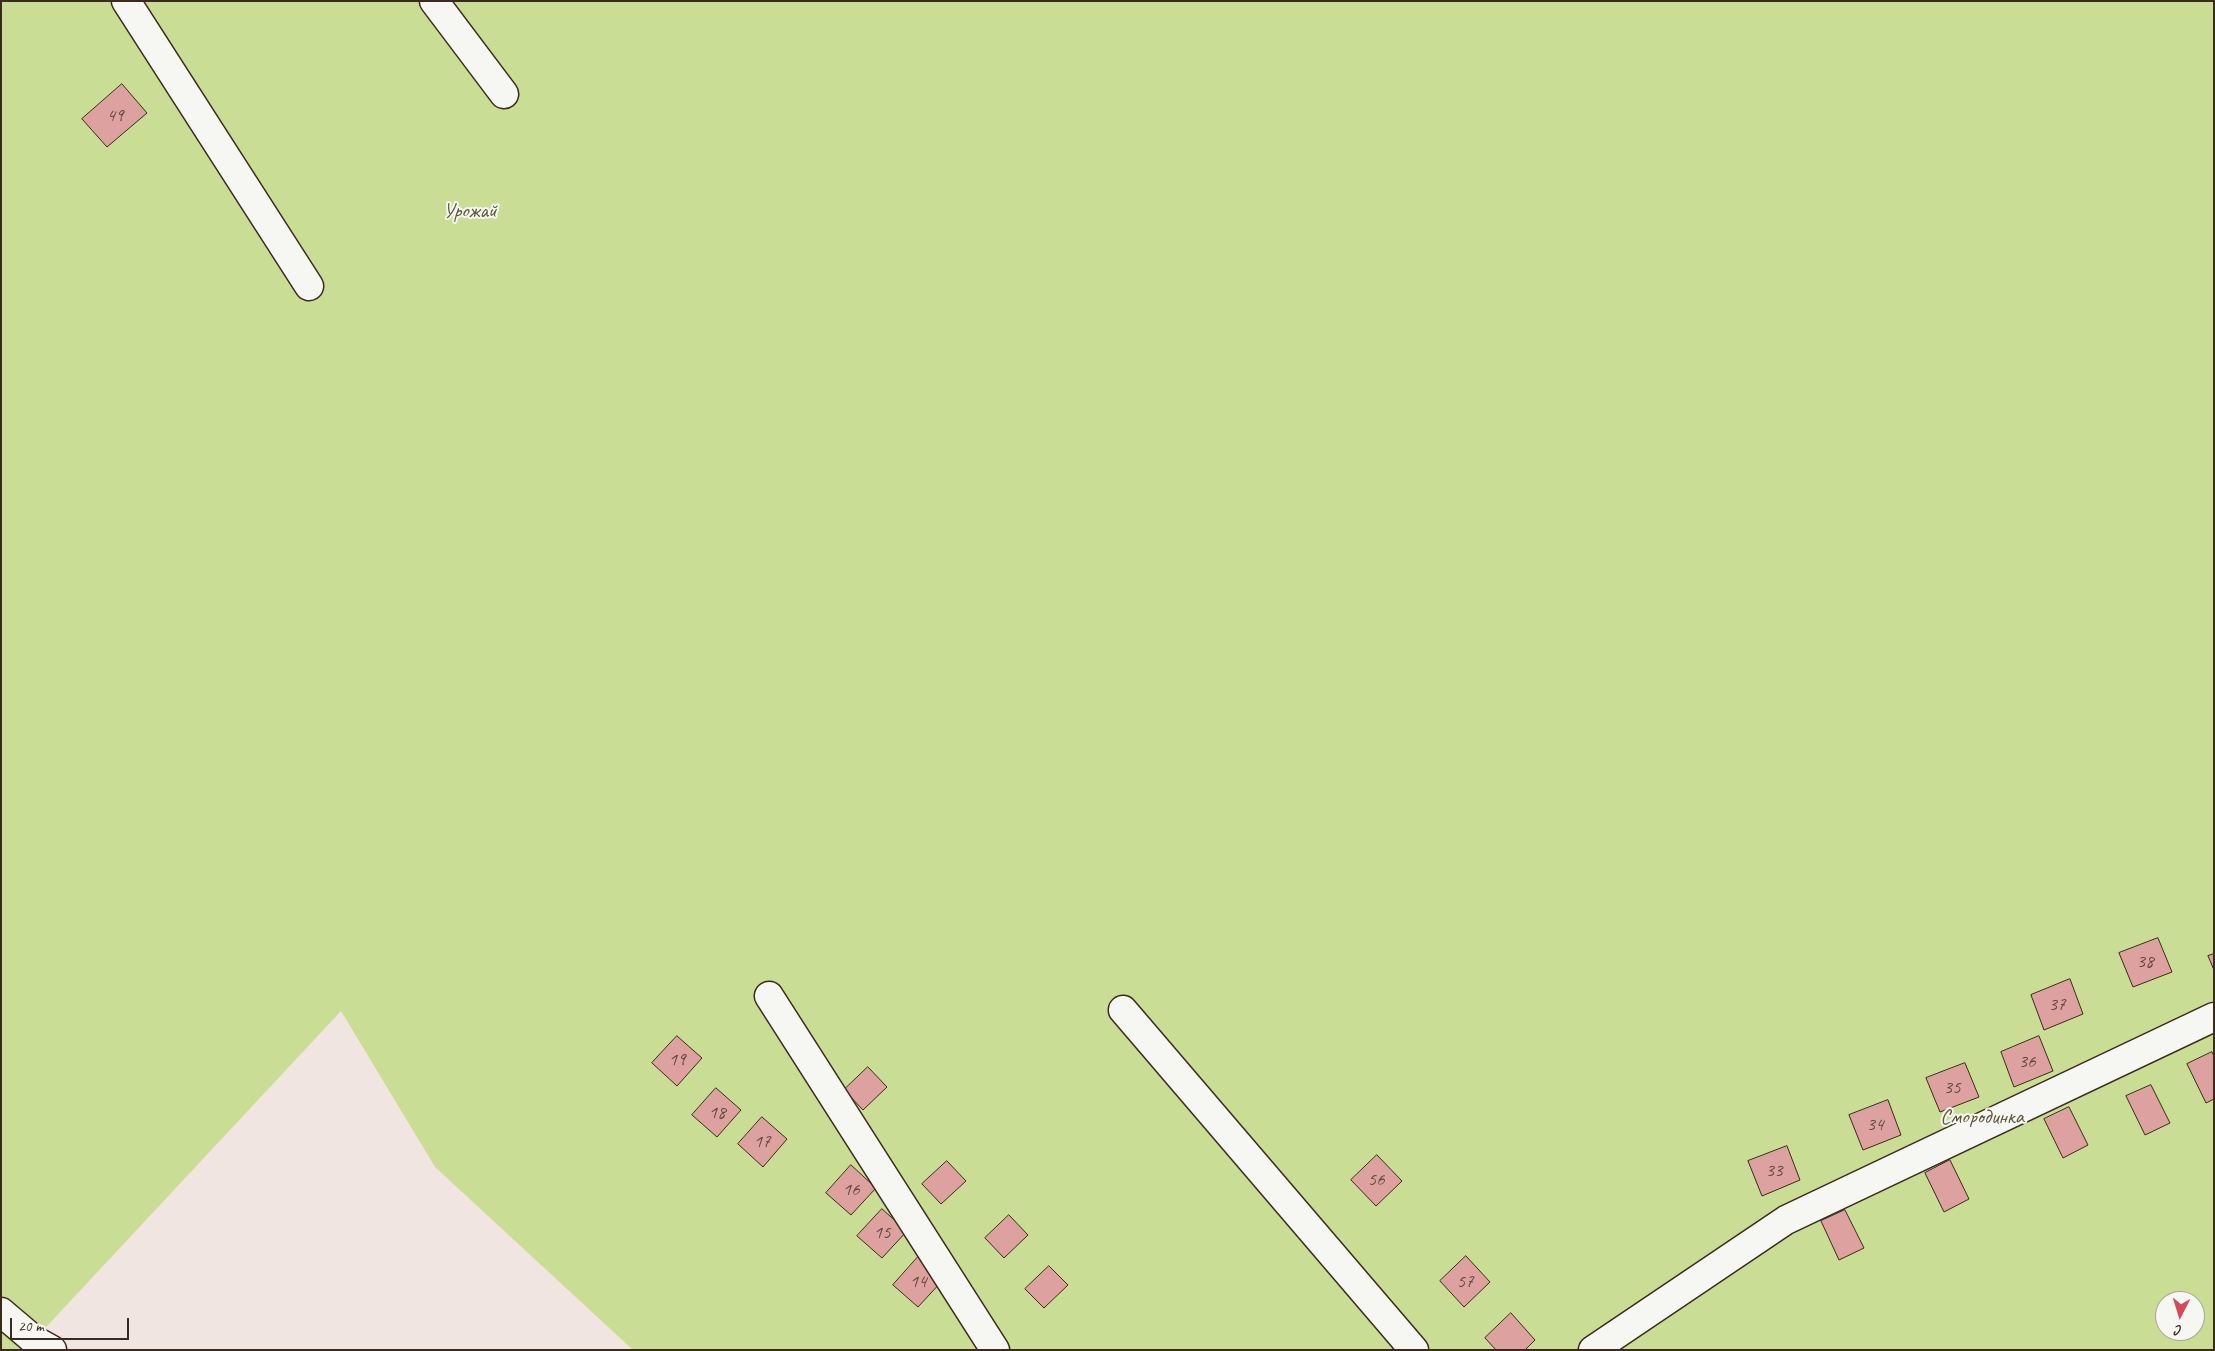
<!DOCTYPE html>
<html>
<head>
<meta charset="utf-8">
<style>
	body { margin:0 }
	#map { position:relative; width:2215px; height:1351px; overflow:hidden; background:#f1e5e2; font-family:Caveat,sans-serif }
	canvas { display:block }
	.frame { position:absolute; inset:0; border:2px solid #3b2a1e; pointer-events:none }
	.north { position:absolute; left:2155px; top:1291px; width:50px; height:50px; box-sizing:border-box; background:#f6f6f2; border:1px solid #aba49d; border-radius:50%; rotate:185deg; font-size:14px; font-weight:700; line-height:20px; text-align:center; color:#3b2a1e }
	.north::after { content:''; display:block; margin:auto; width:18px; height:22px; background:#d1495b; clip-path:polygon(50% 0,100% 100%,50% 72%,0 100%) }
	.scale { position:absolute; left:10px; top:1318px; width:119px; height:22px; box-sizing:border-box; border:2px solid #3b2a1e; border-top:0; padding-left:6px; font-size:15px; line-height:18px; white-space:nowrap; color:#3b2a1e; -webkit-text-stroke:4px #f6f6f2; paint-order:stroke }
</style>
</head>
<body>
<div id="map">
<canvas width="2215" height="1351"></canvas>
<div class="frame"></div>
<div class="north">С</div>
<div class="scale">20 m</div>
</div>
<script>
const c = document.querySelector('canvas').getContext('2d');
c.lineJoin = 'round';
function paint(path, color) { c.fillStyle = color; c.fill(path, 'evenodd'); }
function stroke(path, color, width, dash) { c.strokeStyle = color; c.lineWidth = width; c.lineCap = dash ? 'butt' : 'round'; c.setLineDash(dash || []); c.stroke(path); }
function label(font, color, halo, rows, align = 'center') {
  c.font = font + ' Caveat,sans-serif'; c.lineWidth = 4; c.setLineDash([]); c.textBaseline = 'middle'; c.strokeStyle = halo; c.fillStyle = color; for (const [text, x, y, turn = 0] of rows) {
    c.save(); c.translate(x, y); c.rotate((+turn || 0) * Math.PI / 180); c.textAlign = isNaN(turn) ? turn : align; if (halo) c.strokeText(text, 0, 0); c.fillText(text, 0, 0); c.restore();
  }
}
const green = new Path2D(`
	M1,1h2213v1349h-1581l-198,-183 -94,-156 -307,329 18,10h-51zM2165,1301h30v30h-30z`);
const building = new Path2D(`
	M122,84l25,29 -40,34 -25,-28z
	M2158,938l14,34 -39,15 -14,-34z
	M2214,954v16l-6,-14z
	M2070,979l13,35 -39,16 -13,-35z
	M677,1036l25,22 -25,28 -25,-23z
	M2039,1036l14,35 -39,16 -13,-35z
	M2212,1052l2,4v43l-8,4 -19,-39z
	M1965,1063l14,34 -39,15 -14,-34z
	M868,1067l19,20 -24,23 -19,-20z
	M2151,1085l19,38 -25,12 -19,-39z
	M716,1088l25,22 -24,27 -25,-22z
	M1888,1100l13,35 -38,15 -14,-35z
	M2069,1107l19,38 -25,13 -19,-39z
	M762,1117l25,22 -24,28 -25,-23z
	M1787,1146l13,34 -38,16 -14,-35z
	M1377,1155l25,26 -26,25 -25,-26z
	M1950,1160l19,39 -25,13 -19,-39z
	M947,1161l19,20 -25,23 -19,-20z
	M851,1165l25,23 -25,27 -25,-22z
	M882,1209l25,22 -25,27 -25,-22z
	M1845,1210l19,38 -25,12 -18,-39z
	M1009,1215l19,20 -24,23 -19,-20z
	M1466,1256l24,26 -26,25 -24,-26z
	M918,1257l25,23 -25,27 -25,-22z
	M1049,1266l19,19 -24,23 -19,-19z
	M1511,1313l24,27 -10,10h-29l-11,-12z`);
const minor = new Path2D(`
	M126,1l183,285
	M434,1l70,93
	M769,996l226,354
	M1123,1010l291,340
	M1,1312l33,28 18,10
	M1593,1350l193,-130 428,-203`);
const numberNames = [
	["49",115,116],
	["38",2145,962],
	["37",2057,1005],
	["19",677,1060],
	["36",2027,1062],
	["35",1952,1088],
	["18",717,1113],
	["34",1875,1125],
	["17",762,1142],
	["33",1774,1171],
	["56",1376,1180],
	["16",851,1190],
	["15",882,1233],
	["14",918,1282],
	["57",1465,1282]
];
const parkNames = [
	["Урожай",470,211],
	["Смородинка",1982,1117]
];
paint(green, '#c9de94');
paint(building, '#dda2a0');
stroke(building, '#3b2a1e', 1);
stroke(minor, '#3b2a1e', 31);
stroke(minor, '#f6f6f2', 28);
label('19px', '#64483e', null, numberNames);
label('21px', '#5e573c', '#f6f6f2', parkNames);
</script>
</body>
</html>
